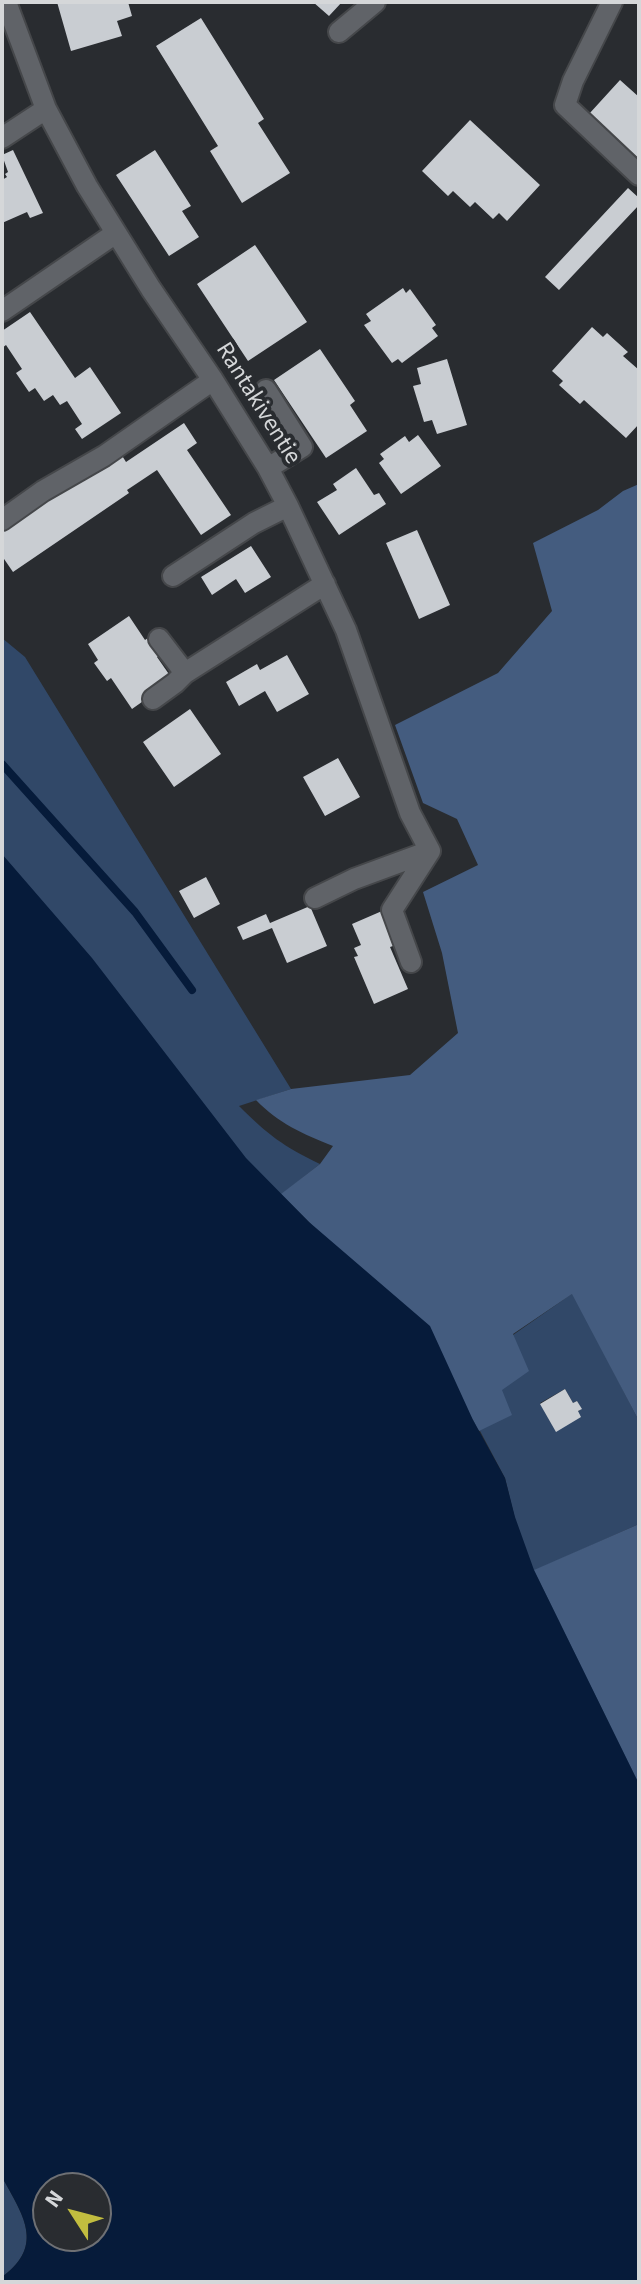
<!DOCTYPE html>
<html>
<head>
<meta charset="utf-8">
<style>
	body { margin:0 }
	#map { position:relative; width:641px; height:2284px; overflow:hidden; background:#292c30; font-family:"Source Sans 3",sans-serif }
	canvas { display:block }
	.frame { position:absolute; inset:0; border:4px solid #d5d7d9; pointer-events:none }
	.north { position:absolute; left:32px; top:2172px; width:80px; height:80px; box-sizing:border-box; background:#292c30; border:2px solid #6e7074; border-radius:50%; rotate:306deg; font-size:22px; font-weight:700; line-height:32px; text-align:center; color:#d5d7d9 }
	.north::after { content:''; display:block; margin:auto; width:28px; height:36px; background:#c2bd3f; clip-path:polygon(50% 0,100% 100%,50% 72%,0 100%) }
</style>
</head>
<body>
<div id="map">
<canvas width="641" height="2284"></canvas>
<div class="frame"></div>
<div class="north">N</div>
</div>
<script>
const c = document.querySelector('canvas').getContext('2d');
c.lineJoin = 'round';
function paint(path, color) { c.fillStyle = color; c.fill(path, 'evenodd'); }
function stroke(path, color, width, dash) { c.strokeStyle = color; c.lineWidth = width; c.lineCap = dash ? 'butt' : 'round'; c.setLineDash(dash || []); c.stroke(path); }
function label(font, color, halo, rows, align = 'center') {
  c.font = font + ' "Source Sans 3",sans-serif'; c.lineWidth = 8; c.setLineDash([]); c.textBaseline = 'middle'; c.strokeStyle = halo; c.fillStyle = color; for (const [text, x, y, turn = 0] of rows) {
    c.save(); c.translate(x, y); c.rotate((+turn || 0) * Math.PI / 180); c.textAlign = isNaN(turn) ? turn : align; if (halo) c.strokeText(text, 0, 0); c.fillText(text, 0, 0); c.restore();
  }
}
const green = new Path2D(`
	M2,638l23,19 266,432 -52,17c29,29 44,40 81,58l-38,30 27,28 164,198 6,10 22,-40 12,-55 60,-42 66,128v103l-103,46 103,213v246l-134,-551 -25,-47 -478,-356zM565,1389l8,14 4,-2 4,8 -25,22 -16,-28z
	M2,2177c20,37 44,68 0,100z`);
const forest = new Path2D(`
	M639,484v937l-67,-127 -59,40 16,37 -27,19 10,25 -33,16 -6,-11 -164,-198 -28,-28 39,-30 13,-18c-30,-12 -55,-23 -77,-46l35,-11 119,-14 48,-42 -16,-80 -19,-61 55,-27 -21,-46 -34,-16 -28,-78 103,-52 54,-62 -19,-68 65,-33 25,-19z
	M639,1524v260l-105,-214z`);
const water = new Path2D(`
	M2,854l90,104 154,200 63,64 121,104 43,94 32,58 10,39 19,53 105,214v498h-637v-5c44,-32 20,-63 0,-100zM48,2188h48v48h-48z`);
const stream = new Path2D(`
	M2,764l133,148 57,78`);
const building = new Path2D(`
	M57,2h71l4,14 -15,5 5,15 -51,15z
	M313,2h29l-13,14z
	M201,18l63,101 -6,4 32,50 -48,30 -32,-52 8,-5 -62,-100z
	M620,80l19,17v62l-50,-45z
	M470,120l70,65 -33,36 -8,-8 -6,6 -18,-17 -5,5 -17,-16 -5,5 -26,-25z
	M13,150l30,63 -13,5 -3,-6 -25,11v-43l5,-3 -2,-3 3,-2 -6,-17z
	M155,150l36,56 -9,5 17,26 -30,19 -53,-81z
	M628,188l11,10v7l-80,85 -14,-13z
	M255,245l52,77 -59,39 -51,-77z
	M403,288l3,5 4,-4 26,36 -4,3 6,8 -36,27 -4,-4 -6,4 -28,-38 7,-4 -5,-7z
	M30,312l45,66 15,-11 31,46 -39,26 -7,-10 7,-5 -15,-23 -7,4 -7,-10 -9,6 -9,-13 -6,4 -13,-19 6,-4 -16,-24 -4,3v-17z
	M592,327l11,10 4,-4 21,19 -5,4 16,14v54l-13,14 -42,-38 -4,4 -21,-19 4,-4 -11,-10z
	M320,349l35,52 -5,4 17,26 -41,27 -52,-78z
	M447,359l20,66 -30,9 -5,-14 -8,2 -11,-36 8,-2 -4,-16z
	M184,423l13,20 -10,7 44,65 -30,20 -44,-65 -30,20 2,3 -116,79 -11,-16v-25l102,-69 17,-8 5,8z
	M418,435l23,31 -40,28 -22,-31 5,-4 -4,-5 25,-18 4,6z
	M356,468l18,27 5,-2 7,11 -47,31 -22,-33 20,-12 -4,-6z
	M417,530l33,75 -31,14 -33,-76z
	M251,546l20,31 -26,16 -9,-14 -24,16 -11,-18z
	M129,616l16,24 3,-2 12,17 -3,2 16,23 -41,29 -21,-31 -4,3 -13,-18 4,-3 -10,-16z
	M287,655l22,39 -32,18 -12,-21 -26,15 -13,-24 31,-18 3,6z
	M190,709l31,45 -47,33 -31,-45z
	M338,758l22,39 -35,19 -22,-39z
	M206,877l14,27 -26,14 -15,-27z
	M310,906l17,40 -40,17 -15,-35 -29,12 -6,-13 29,-13 4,9z
	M382,911l14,34 -6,2 18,42 -34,15 -20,-47 4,-1 -4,-8 7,-3 -9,-21z
	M565,1389l8,14 4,-2 5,8 -4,2 3,6 -25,15 -16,-28z`);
const minor = new Path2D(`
	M6,2l40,107 41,77 64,103 62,91 55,88 20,38 58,124 64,183 20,38
	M612,2l-39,79 -8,24 74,70
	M339,32l36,-30
	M2,138l44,-29
	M2,311l114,-78
	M266,390l36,57 -34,21
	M2,520l41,-29 61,-35 109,-76
	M173,576l81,-53 34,-17
	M159,639l26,34
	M153,699l22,-16 10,-10 140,-89
	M315,898l39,-19 76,-28
	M411,962l-19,-52 38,-59`);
const streetNames = [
	["Rantakiventie",257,404,58]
];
paint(green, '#314868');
paint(forest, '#445c7f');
paint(water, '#061b3a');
stroke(stream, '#061b3a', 8);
paint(building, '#c9cdd2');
stroke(minor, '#45474a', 24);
stroke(minor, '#606368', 20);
label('24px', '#d5d7d9', '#292c30', streetNames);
</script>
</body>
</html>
